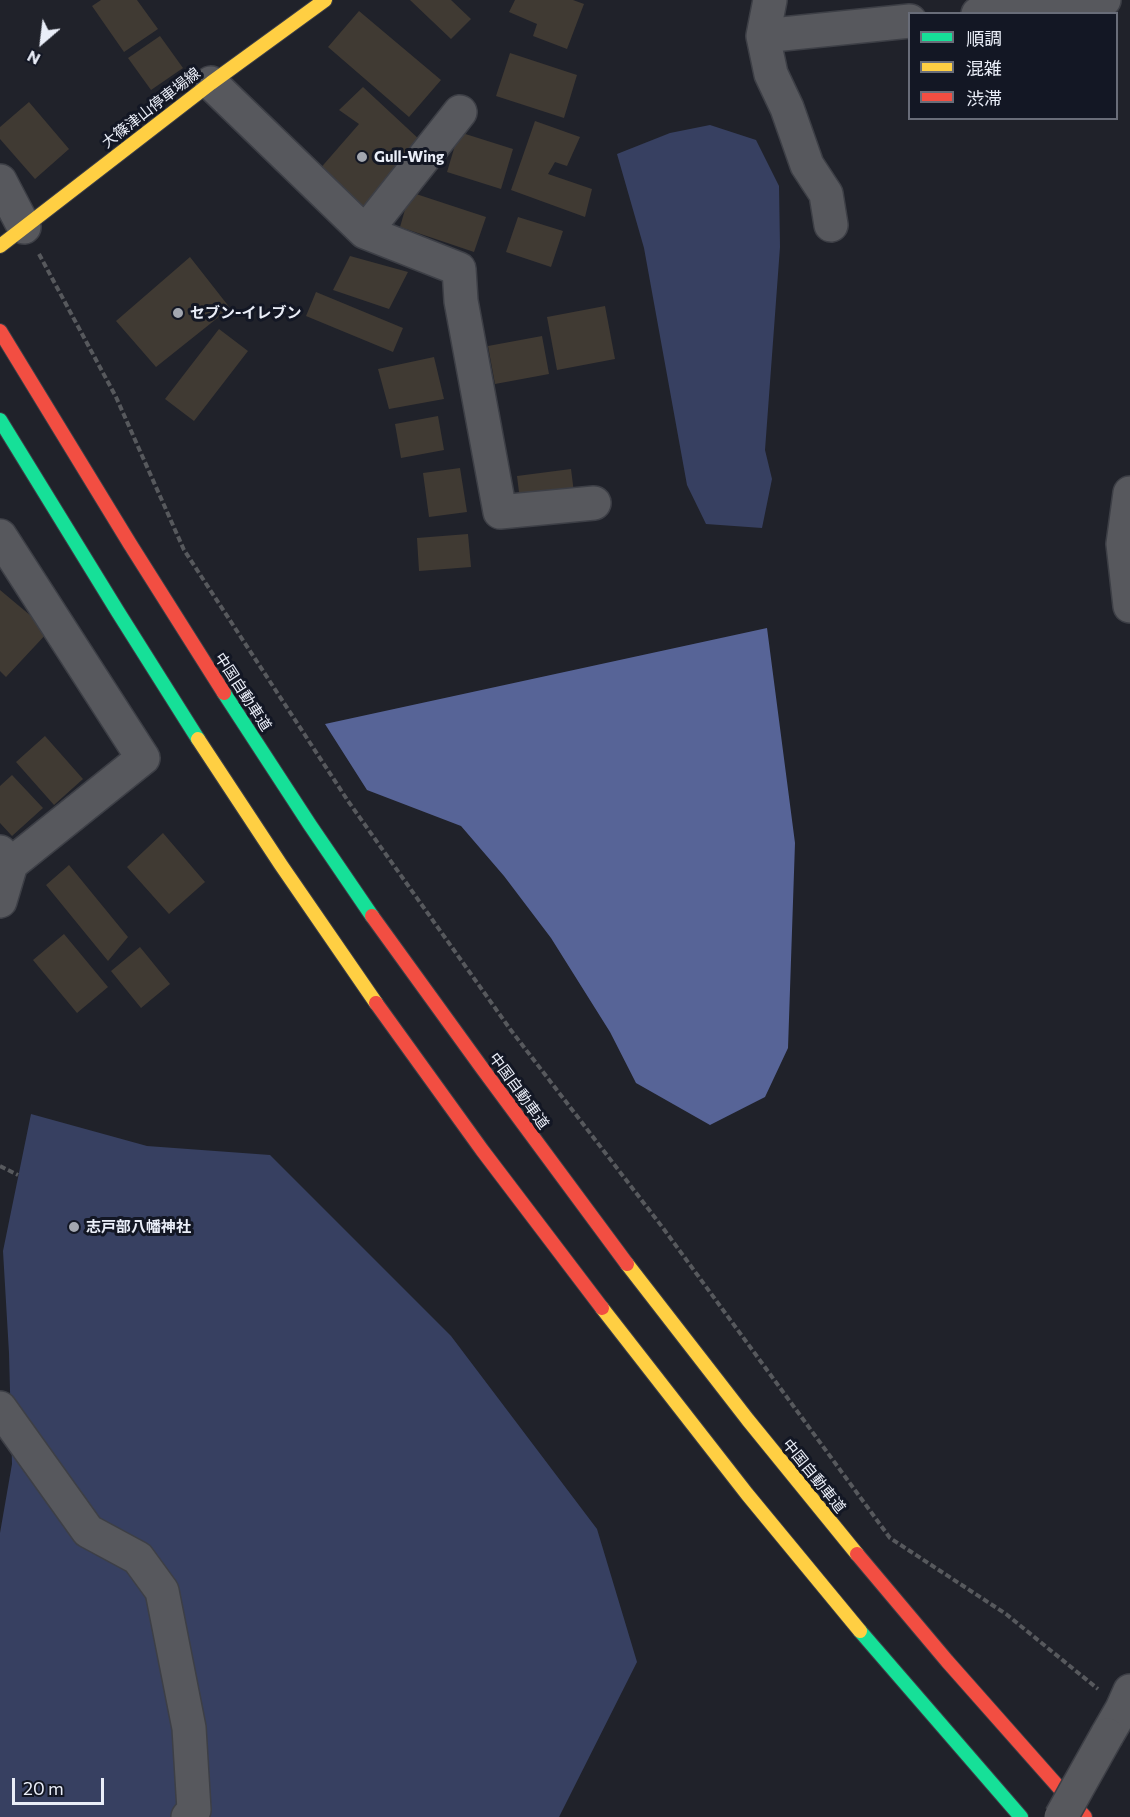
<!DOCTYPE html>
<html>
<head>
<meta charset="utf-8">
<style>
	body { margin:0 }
	#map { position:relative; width:1130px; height:1817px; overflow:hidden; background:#20222a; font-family:Commissioner,"Noto Sans JP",sans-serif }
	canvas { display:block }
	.legend { position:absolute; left:908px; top:12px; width:210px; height:108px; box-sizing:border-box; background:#131724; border:2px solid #696d79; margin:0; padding:8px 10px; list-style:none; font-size:18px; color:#eaeef8 }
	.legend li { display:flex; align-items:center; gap:12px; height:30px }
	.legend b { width:30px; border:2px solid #696d79 }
	.north { position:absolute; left:12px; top:12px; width:60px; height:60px; -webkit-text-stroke:4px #131724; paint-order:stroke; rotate:208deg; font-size:16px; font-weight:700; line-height:24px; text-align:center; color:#eaeef8 }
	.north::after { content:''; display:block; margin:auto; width:21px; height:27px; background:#eaeef8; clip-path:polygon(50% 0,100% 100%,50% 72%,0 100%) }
	.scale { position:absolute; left:12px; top:1778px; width:92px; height:27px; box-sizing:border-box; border:3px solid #eaeef8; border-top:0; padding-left:8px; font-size:18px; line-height:21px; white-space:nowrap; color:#eaeef8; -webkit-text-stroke:4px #131724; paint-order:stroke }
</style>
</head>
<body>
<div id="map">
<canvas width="1130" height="1817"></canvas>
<ul class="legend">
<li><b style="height:8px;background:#16e098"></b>順調</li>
<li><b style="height:8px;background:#ffcf43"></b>混雑</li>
<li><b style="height:8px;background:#f24e42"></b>渋滞</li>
</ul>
<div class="north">N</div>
<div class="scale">20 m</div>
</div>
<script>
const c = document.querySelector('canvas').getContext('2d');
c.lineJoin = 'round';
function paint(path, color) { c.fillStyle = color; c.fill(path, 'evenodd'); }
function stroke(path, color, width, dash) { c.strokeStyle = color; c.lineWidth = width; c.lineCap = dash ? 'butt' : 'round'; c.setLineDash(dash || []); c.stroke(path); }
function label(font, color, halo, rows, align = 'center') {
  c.font = font + ' Commissioner,"Noto Sans JP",sans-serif'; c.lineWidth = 6; c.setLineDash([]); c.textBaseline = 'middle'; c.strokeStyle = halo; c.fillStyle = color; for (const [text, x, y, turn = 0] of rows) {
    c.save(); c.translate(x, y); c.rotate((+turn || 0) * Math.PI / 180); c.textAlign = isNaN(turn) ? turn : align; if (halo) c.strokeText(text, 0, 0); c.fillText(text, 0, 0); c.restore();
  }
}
const green = new Path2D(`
	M710,125l46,15 23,46 1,61 -15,203 7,29 -10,49 -56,-4 -19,-39 -43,-237 -27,-94 53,-21z
	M31,1114l116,32 123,9 181,181 146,193 40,133 -78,155h-559v-284l12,-69 -3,-111 -6,-102z`);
const water = new Path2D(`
	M767,628l28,215 -7,205 -23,49 -55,28 -74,-42 -26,-51 -59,-94 -47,-62 -43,-50 -94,-36 -42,-66z`);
const building = new Path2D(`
	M101,0h36l21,29 -34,23 -32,-46z
	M410,0h41l20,19 -20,20z
	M515,0h58l11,4 -17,45 -34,-13 4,-12 -28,-12z
	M359,11l82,69 -32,37 -81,-70z
	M160,36l23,32 -32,22 -23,-32z
	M510,53l67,22 -13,43 -68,-22z
	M363,87l58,54 -59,69 -44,-39 41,-47 -20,-14z
	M29,102l40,47 -34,30 -35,-40v-12z
	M535,121l45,16 -13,29 -12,-4 -7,12 44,15 -7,28 -74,-27z
	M459,132l54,17 -12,40 -54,-17z
	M410,192l76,25 -12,35 -74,-25z
	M518,217l45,14 -12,36 -45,-15z
	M350,256l58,16 -19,37 -56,-19z
	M190,257l40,51 -74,59 -40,-46z
	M316,292l87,36 -10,24 -87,-36z
	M605,306l10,53 -58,11 -10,-53z
	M219,329l29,22 -54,70 -29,-22z
	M542,336l7,38 -54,10 -7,-38z
	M434,357l10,42 -55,10 -11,-40z
	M438,416l6,34 -43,8 -6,-34z
	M460,468l7,44 -38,5 -6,-44z
	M571,469l3,24 -54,7 -3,-24z
	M468,534l3,33 -52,4 -2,-33z
	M0,590l49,41 -43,46 -6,-6z
	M45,736l38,43 -29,26 -38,-43z
	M12,775l31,33 -31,28 -12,-13v-37z
	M163,833l42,49 -36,32 -42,-47z
	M69,865l59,72 -20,24 -62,-76z
	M64,934l44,53 -31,26 -44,-53z
	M140,947l30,37 -29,24 -30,-37z`);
const path = new Path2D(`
	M39,254l77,143 68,153 164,251 162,228 153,199 227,310 116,76 92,75
	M0,1166l18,9`);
const street = new Path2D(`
	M770,0l-7,36 8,38 16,34 20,57 19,29 5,31
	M978,14l126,-14
	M763,36l147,-15
	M211,83l154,149 95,-120
	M0,181l24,46
	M365,232l94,37 2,32 39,211 94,-9
	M1130,493l-7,51 7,62
	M0,536l143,222 -132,106 -11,-12
	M0,901l11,-37
	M0,1408l88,123 50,27 24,33 27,137 5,82 -6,7
	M1107,1735l15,-26 8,-18`);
const fast = new Path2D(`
	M0,420l118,192 80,127
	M224,693l86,132 62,91
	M860,1631l161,186`);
const slow = new Path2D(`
	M0,246l211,-163 114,-83
	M198,739l83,126 95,138
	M627,1264l121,156 109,134
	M602,1308l145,186 113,137`);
const jam = new Path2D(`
	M0,331l130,213 94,149
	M372,916l110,152 145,196
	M376,1003l106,147 120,158
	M857,1554l90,107 138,156`);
const streetBridge = new Path2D(`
	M1061,1817l46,-82`);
const markers = [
	[362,157,6,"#a3a7b0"],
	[178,313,6,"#a3a7b0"],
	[74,1227,6,"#a3a7b0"]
];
const streetNames = [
	["大篠津山停車場線",151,108,-38],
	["中国自動車道",243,692,57],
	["中国自動車道",519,1091,54],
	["中国自動車道",814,1476,51]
];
const poiNames = [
	["Gull-Wing",374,157],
	["セブン-イレブン",190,313],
	["志戸部八幡神社",86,1227]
];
paint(green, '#374061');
paint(water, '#576497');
paint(building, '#403a33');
stroke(street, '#3d3f46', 36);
stroke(fast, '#3d3f46', 16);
stroke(slow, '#3d3f46', 16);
stroke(jam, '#3d3f46', 16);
stroke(path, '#57595d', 4, [6, 3]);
stroke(street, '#57585d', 33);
stroke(fast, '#16e098', 14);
stroke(slow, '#ffcf43', 14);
stroke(jam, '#f24e42', 14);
stroke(streetBridge, '#3d3f46', 36, []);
stroke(streetBridge, '#57585d', 33);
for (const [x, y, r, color] of markers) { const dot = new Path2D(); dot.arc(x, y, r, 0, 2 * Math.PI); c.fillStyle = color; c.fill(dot); stroke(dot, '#131724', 2); }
label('15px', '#eaeef8', '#131724', streetNames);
label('bold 15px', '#eaeef8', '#131724', poiNames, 'left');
</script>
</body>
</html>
